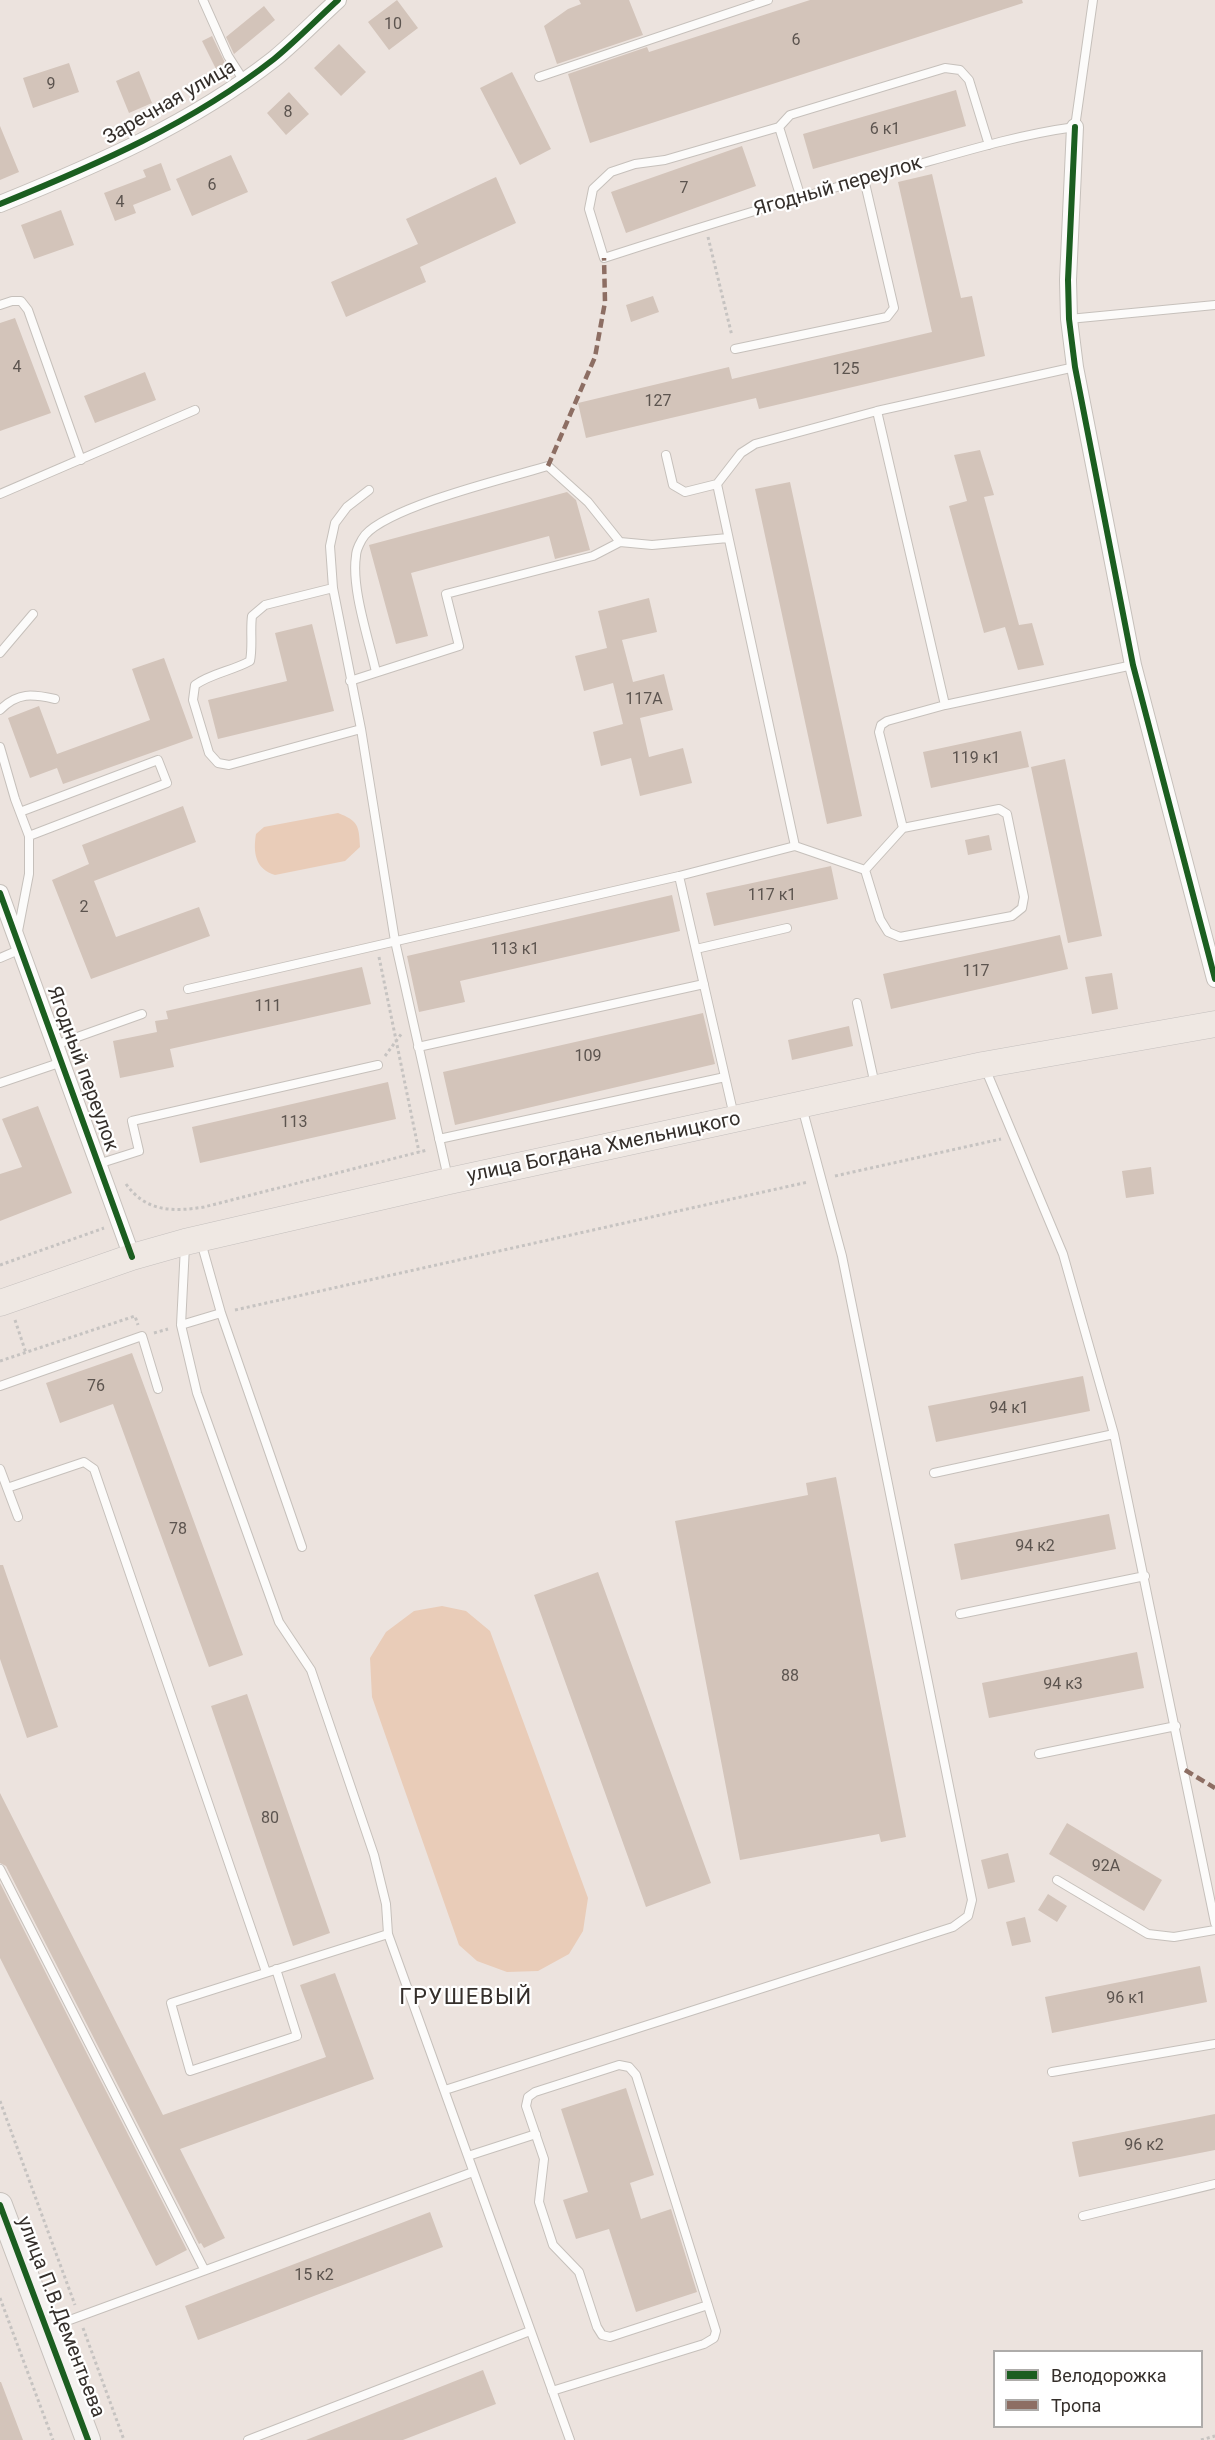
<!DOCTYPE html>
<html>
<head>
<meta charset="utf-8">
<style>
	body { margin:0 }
	#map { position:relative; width:1215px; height:2440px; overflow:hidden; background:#ece3de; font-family:Roboto,sans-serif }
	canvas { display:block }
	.legend { position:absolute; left:993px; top:2350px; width:210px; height:78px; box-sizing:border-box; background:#fff; border:2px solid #aeacaa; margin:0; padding:8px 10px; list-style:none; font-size:18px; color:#352f2b }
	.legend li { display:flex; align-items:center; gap:12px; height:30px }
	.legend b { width:30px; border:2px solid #aeacaa }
</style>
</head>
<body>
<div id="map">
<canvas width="1215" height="2440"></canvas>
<ul class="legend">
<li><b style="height:8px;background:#1b5e20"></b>Велодорожка</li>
<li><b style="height:8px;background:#8d6e63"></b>Тропа</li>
</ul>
</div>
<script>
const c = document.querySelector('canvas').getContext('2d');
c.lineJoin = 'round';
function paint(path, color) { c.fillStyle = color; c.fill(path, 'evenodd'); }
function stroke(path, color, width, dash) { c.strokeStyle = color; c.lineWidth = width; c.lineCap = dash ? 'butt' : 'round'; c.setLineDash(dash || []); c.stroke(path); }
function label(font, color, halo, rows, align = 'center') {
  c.font = font + ' Roboto,sans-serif'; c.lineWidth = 4.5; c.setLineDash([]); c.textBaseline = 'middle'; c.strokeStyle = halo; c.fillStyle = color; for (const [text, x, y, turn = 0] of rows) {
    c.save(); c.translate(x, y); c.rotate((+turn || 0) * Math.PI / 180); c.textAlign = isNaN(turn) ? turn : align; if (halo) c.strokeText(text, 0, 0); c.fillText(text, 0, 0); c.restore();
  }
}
const green = new Path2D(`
	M338,813c20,8 21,12 22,34l-15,14 -70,14c-20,-6 -22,-23 -19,-41l8,-7z
	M442,1606l24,5 24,20 98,267 -5,33 -14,23 -31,17 -31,1 -30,-11 -18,-16 -87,-248 -2,-39 16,-26 28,-21z`);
const building = new Path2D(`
	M397,0l21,28 -29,22 -21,-28z
	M579,0h50l14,35 -86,29 -13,-38 24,-17 13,-5z
	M810,0h212l1,3 -433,140 -22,-69 79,-27 2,5z
	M264,6l11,14 -41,34 -8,-17z
	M212,36l15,31 -10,4 -15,-30z
	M339,44l27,28 -25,24 -27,-28z
	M69,63l10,29 -46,16 -10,-30z
	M139,71l13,32 -23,10 -13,-32z
	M512,72l39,77 -31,16 -40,-77z
	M956,90l10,36 -153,43 -10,-35z
	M289,92l20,22 -23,21 -19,-22z
	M0,126l19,46 -19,8z
	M742,146l14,40 -130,47 -15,-41z
	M231,155l17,37 -56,24 -16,-37z
	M161,163l10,27 -38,15 3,8 -21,8 -11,-28 42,-16 -3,-7z
	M932,174l29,124 11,-2 13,60 -226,53 -3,-11 -170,40 -8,-35 151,-36 3,12 200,-47 -34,-150z
	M496,177l20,46 -96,44 6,15 -80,35 -15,-35 87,-38 -12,-25z
	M61,210l13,35 -40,14 -13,-34z
	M653,296l6,16 -28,10 -5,-17z
	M15,318l36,95 -51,18v-108z
	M145,372l11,28 -61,23 -11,-27z
	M980,450l14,45 -10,2 35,128 13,-2 12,42 -26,5 -13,-43 -21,6 -35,-127 18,-5 -13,-46z
	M790,482l72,334 -35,8 -72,-335z
	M567,492l9,8 14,50 -35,9 -6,-23 -138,37 17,63 -32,8 -27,-99z
	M649,598l8,34 -35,8 11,42 31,-8 9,36 -33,8 9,39 34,-9 9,35 -52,13 -9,-38 -30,8 -8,-34 30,-8 -10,-41 -29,8 -9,-35 32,-8 -9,-37z
	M312,624l22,87 -116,28 -10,-39 79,-19 -12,-48z
	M164,658l29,80 -130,46 -6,-16 -27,10 -22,-60 31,-12 18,48 93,-34 -18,-51z
	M1021,731l8,36 -98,21 -8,-36z
	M1065,759l37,177 -34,7 -37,-176z
	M183,806l13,36 -102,39 22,56 83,-30 11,29 -119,43 -39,-99 37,-16 -7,-19z
	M989,835l3,15 -24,5 -3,-15z
	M831,866l7,33 -124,27 -8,-33z
	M672,895l8,36 -220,50 5,21 -46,10 -12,-56z
	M1060,935l8,34 -177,40 -8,-35z
	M362,967l9,37 -201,45 4,18 -54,11 -7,-37 44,-9 -2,-11 13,-2 -2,-8z
	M1112,973l6,36 -26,5 -7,-37z
	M703,1013l12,51 -260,61 -12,-53z
	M849,1026l4,20 -61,14 -4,-20z
	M388,1082l8,37 -196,44 -8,-36z
	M38,1106l34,87 -72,28v-47l22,-7 -20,-48z
	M1151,1167l3,27 -28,4 -4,-27z
	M132,1353l111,302 -34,12 -96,-263 -53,19 -14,-40z
	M1083,1376l7,35 -154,31 -8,-36z
	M836,1477l70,360 -25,5 -2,-8 -139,26 -65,-339 133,-26 -2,-12z
	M1109,1514l7,35 -155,31 -7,-36z
	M0,1565h3l55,162 -31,11 -27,-79z
	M598,1572l113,311 -65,24 -112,-312z
	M1137,1652l7,36 -155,30 -7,-35z
	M247,1694l83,239 -37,13 -82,-240z
	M0,1793l163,322 163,-58 -26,-72 35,-12 39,106 -194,70 45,89 -21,10 -3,-5 -2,1 -193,-378 -6,-3z
	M1067,1823l95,57 -18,31 -95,-57z
	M1008,1853l7,29 -27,7 -7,-29z
	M0,1883l187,367 -31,16 -156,-308z
	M1048,1894l19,12 -10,16 -19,-12z
	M1025,1917l6,25 -19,4 -6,-24z
	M1200,1966l7,36 -155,31 -7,-36z
	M626,2088l28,87 -24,8 11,36 30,-10 26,83 -61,20 -27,-83 -33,10 -13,-39 25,-8 -27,-83z
	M1215,2114v36l-136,27 -7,-35z
	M430,2212l13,35 -245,93 -13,-34z
	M483,2370l13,34 -93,36h-97z
	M0,2382h1l22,58h-23z`);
const path = new Path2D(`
	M708,237l24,99
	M379,957l40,195
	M385,1056l17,-23
	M835,1176l166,-37
	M126,1184c20,28 47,28 78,23l223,-57
	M0,1265l104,-37
	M235,1310l573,-128
	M15,1320l11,33
	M154,1333l14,-4
	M0,1361l135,-45 3,9
	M0,2101l75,204
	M0,2298l53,142
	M83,2328l41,112
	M1201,2440l14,-4`);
const lane = new Path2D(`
	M203,0l25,56 16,25
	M539,77l229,-77
	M779,127l-114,33 -30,4 -24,8 -18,17 -4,20 15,49c99,-32 198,-62 298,-89 57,-16 114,-34 173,-42l18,-127
	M801,198l-22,-71 11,-12 155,-47 15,2 9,10 20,65
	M0,305l12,-4h9l7,9 53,150
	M1069,319l146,-14
	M735,349l152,-32 7,-9 -30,-129
	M877,411l68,294
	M666,455l7,30 12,7 32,-8 24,-31 14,-9 122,-33 198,-44
	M717,484l78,362
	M369,490l-22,17 -12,16 -5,23 3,42 28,141 34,212 53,237
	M0,494l195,-84
	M333,588l-68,17 -13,11c-2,15 1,30 -2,45 -18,10 -38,12 -55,24l-2,15 16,53 9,10 11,2 132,-36
	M0,653l33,-39
	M376,672c-7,-32 -25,-84 -20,-116 0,-6 5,-16 9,-21 26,-29 142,-57 183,-69l40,36 32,40
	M350,681l109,-35 -13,-52 147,-38 27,-14 32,3 76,-7
	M0,710c18,-18 32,-16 55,-11
	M0,747l15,52 14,37v38l-11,57
	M20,812l138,-52 9,23 -138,53
	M903,828l-24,-96 2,-7 6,-4 58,-16 188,-40
	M679,876l55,240
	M696,949l91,-21
	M0,958l21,-9
	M188,989l491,-113 116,-30 70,24 15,49 8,13 12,5 112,-21 10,-8 2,-11 -17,-83 -8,-5 -96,19 -38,42
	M857,1003l18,82
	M55,1045l87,-31
	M418,1047l286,-63
	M985,1068l78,186 51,180 101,489
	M0,1083l62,-21
	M439,1139l286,-62
	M98,1164l41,-13 -7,-30 246,-56
	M201,1242l20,71 81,234
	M185,1246l-4,79 16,68 82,229 32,48 63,185 12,49 2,30 182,506
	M181,1325l40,-12
	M0,1386l142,-50 16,53
	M0,1469l18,48
	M934,1473l180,-39
	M7,1488l77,-26 10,7 172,503
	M960,1614l185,-38
	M1039,1754l137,-28
	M0,1869l204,400
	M1057,1880l91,54 26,3 41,-7
	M276,1969l21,67 -107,35 -19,-68 217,-69
	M1052,2072l163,-28
	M445,2090l508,-163 15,-11 4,-16 -130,-644 -40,-149
	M468,2156l68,-22
	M1083,2216l132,-32
	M48,2328l425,-156
	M552,2391l152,-47 10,-6 2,-7 -80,-256 -7,-8 -10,-2 -84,27 -7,5 -2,9 18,53 -5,43 14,43 26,27 18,55 5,8 8,2 98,-32
	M248,2440l282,-109`);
const street = new Path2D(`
	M1075,127l-7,153 1,39 6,48 58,298 82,314
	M0,204c96,-39 191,-80 274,-145 22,-18 43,-40 64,-59
	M0,893l132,364`);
const secondary = new Path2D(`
	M0,2205l88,235`);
const primary = new Path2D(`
	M0,1303l132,-46 53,-15 264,-61 534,-116 232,-41`);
const quiet = new Path2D(`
	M548,466l47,-109 10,-55 -1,-44
	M1185,1770l30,18`);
const cycleway = new Path2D(`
	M1075,127l-7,153 1,39 6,48 58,298 82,314
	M0,204c96,-39 191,-80 274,-145 22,-18 43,-40 64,-59
	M0,893l132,364
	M0,2205l88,235`);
const numberNames = [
	["10",393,25],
	["6",796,41],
	["9",51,85],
	["8",288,113],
	["6 к1",885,130],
	["6",212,186],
	["7",684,189],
	["4",120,203],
	["4",17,368],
	["125",846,370],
	["127",658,402],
	["117А",644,700],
	["119 к1",976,759],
	["117 к1",772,896],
	["2",84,908],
	["113 к1",515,950],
	["117",976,972],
	["111",268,1007],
	["109",588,1057],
	["113",294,1123],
	["76",96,1387],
	["94 к1",1009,1409],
	["78",178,1530],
	["94 к2",1035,1547],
	["88",790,1677],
	["94 к3",1063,1685],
	["80",270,1819],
	["92А",1106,1867],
	["96 к1",1126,1999],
	["96 к2",1144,2146],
	["15 к2",314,2276]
];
const streetNames = [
	["Заречная улица",170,103,-30],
	["Ягодный переулок",838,187,-16],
	["Ягодный переулок",82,1069,70],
	["улица Богдана Хмельницкого",604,1148,-12],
	["улица П.В.Дементьева",60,2317,69]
];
const quarterNames = [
	["ГРУШЕВЫЙ",466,1998]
];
paint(green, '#e9ccb8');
paint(building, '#d3c4ba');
stroke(lane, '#c6c0bb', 10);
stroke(street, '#c6c0bb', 18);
stroke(secondary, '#c6c0bb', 26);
stroke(primary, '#c4bfbd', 27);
stroke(path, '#c6c3c1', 3, [3, 3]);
stroke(lane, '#fcfbfa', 8);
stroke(street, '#fcfbfa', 16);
stroke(secondary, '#f4f1ef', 24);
stroke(primary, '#efe8e3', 26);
stroke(quiet, '#8d6e63', 4.5, [9, 4.5]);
stroke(cycleway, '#1b5e20', 6);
label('16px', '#5c544f', null, numberNames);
label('20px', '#352f2b', '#fff', streetNames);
c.letterSpacing = '1.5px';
label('22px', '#352f2b', '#fff', quarterNames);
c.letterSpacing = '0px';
</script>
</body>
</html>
